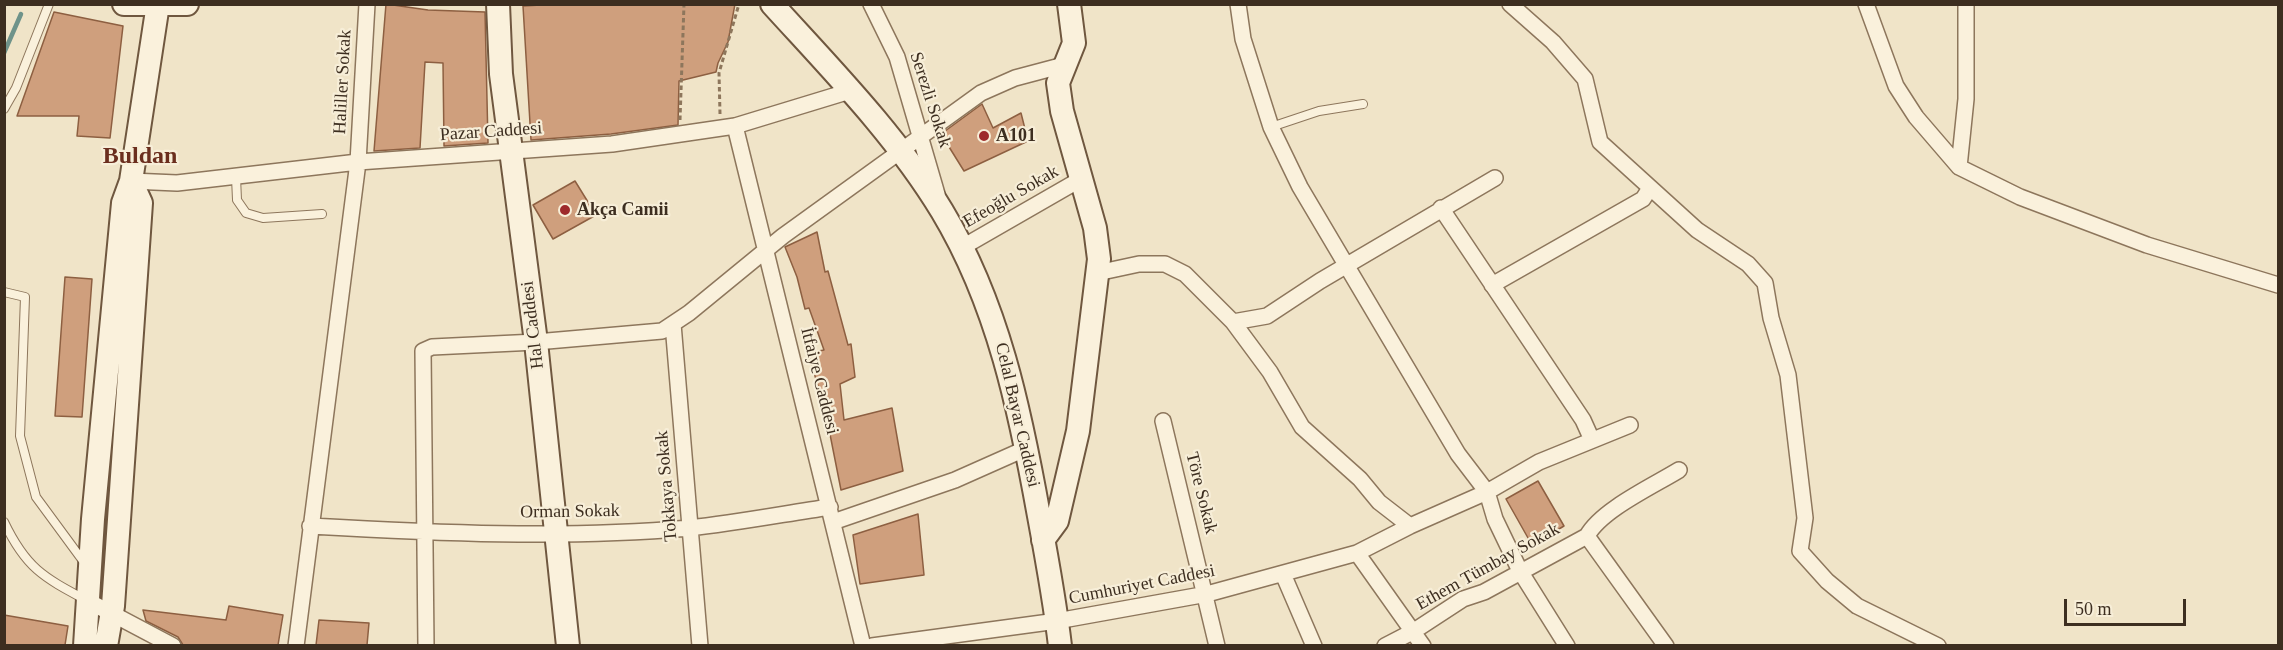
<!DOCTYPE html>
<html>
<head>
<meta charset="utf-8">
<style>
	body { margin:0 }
	#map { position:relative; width:2283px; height:650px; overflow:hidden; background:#f0e4c8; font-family:"Times New Roman",serif }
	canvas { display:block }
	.frame { position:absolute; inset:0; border:6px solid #3d2e20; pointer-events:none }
	.scale { position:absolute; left:2064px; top:599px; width:122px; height:27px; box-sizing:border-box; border:3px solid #3d2e20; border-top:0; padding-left:8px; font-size:18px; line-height:21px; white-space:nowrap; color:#3d2e20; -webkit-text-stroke:4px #f7eed8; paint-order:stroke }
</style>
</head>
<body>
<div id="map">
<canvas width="2283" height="650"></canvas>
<div class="frame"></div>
<div class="scale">50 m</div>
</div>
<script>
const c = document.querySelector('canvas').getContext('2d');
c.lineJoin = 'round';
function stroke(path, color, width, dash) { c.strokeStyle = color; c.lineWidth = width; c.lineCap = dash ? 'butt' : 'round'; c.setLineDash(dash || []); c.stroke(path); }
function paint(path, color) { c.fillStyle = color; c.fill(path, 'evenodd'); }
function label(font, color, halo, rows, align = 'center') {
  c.font = font + ' "Times New Roman",serif'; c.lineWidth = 4.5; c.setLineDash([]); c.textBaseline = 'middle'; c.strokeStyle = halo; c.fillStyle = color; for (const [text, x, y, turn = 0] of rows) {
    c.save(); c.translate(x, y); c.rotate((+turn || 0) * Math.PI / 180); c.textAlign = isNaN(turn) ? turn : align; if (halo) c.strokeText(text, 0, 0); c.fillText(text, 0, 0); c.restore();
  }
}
const stream = new Path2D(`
	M4,53l17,-39`);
const building = new Path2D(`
	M386,4l42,6 57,2 3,131 -44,3 -1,-83 -18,-1 -5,86 -46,3z
	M559,4h176l-7,38 -10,21 -2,9 -37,9 -1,44 -67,9 -80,6 -8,-134z
	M54,12l69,14 -13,112 -33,-2 2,-20h-62z
	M982,104l11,24 28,-15 7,28 -64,30 -23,-37z
	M575,181l21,34 -43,24 -20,-34z
	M817,232l8,40 3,-1 20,74 3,-1 4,33 -15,7 4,36 48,-12 11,63 -62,19 -16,-81 -17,-56 16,-3 -15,-42 -4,1 -8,-32 -12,-30z
	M65,277l27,2 -10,138 -27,-1z
	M1538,481l26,45 -32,19 -26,-46z
	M918,514l6,61 -64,9 -7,-49z
	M229,606l54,9 -5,30h-95l-5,-8 -32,-16 -3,-11 83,10z
	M4,615l64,11 -3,19h-61z
	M319,620l50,3 -2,22h-51z`);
const path = new Path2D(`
	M720,114l-1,-41 20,-69
	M680,120l4,-116`);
const lane = new Path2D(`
	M4,109l12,-21 33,-84
	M1271,127l48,-16 44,-7
	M236,177l1,23 9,13 17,5 59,-4
	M4,292l21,5 -5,139 16,61 50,68
	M4,522c22,46 39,55 82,78`);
const street = new Path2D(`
	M871,4l26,53 40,137
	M1238,4l5,35 28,88 29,60 158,267 29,38 8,27 25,52 47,75
	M1510,4l43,38 32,37 15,63 97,88 51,34 17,19 6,35 17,57 17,143 -5,33 27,30 30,25 81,40
	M1866,4l30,82 20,31 43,50 61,30 127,48 131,40
	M735,126l128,520
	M1959,167l7,-68v-95
	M131,181l46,2 181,-21 254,-18 123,-18 115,-35
	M1441,208l142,212 9,20
	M961,248l120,-69
	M1097,273l42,-9h26l20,10 48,48 37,50 32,55 58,52 19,23 31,24
	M1492,285l151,-86 7,-11
	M1233,322l34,-6 53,-35 175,-103
	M673,324l27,322
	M1163,421l54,225
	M833,522l122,-42 72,-32
	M310,526c126,7 253,13 379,2 47,-5 94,-14 141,-21
	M1587,536c14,-26 66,-50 92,-66
	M1357,553l66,93
	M1283,574l31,72
	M88,601l85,45
	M296,646l62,-484 9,-158
	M426,646l-3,-295 9,-4 104,-5 126,-11 27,-18 94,-77 198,-143 34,-15 49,-13
	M872,646l185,-25 150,-27 150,-41 53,-27 77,-34 52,-30 91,-37
	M1385,646l29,-15 49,-32 21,-7 103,-56 79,110`);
const secondary = new Path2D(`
	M124,4h63
	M498,4l3,70 35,268 32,304
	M772,4c59,65 124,131 170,207 56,93 78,199 97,305 8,43 16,86 21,130
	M1043,540l14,-19 21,-90 21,-172 -4,-31 -33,-117 -4,-28 16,-40 -5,-39
	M85,646l8,-127 30,-316 8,-22 27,-177
	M106,646l7,-40 28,-403 -10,-22`);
const markers = [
	[984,136,6,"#9e2a2b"],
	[565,210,6,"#9e2a2b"]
];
const streetNames = [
	["Haliller Sokak",343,82,-87],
	["Serezli Sokak",930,100,72],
	["Pazar Caddesi",491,132,-4],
	["Efeoğlu Sokak",1011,197,-30],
	["Hal Caddesi",533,325,-97],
	["İtfaiye Caddesi",819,381,76],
	["Celal Bayar Caddesi",1017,415,77],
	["Tokkaya Sokak",667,486,-95],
	["Töre Sokak",1201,493,76],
	["Orman Sokak",570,512,-1],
	["Ethem Tümbay Sokak",1488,567,-29],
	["Cumhuriyet Caddesi",1142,585,-11]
];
const poiNames = [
	["A101",996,136],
	["Akça Camii",577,210]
];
const districtNames = [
	["Buldan",140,157]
];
stroke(stream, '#6f938a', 4.5);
paint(building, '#cf9f7d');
stroke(building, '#8d5f41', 1.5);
stroke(lane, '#8d765c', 10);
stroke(street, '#8d765c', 18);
stroke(secondary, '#6f573f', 26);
stroke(path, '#8d765c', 3, [4.5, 3]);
stroke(lane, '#faf1dc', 8);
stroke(street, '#faf1dc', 15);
stroke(secondary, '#faf1dc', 22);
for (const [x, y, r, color] of markers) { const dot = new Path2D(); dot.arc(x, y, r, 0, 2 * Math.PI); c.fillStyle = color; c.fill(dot); stroke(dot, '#f7eed8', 2); }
label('18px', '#3d2e20', '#f7eed8', streetNames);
label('bold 18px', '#3d2e20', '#f7eed8', poiNames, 'left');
label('bold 24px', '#6b2e1e', '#f7eed8', districtNames);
</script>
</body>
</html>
